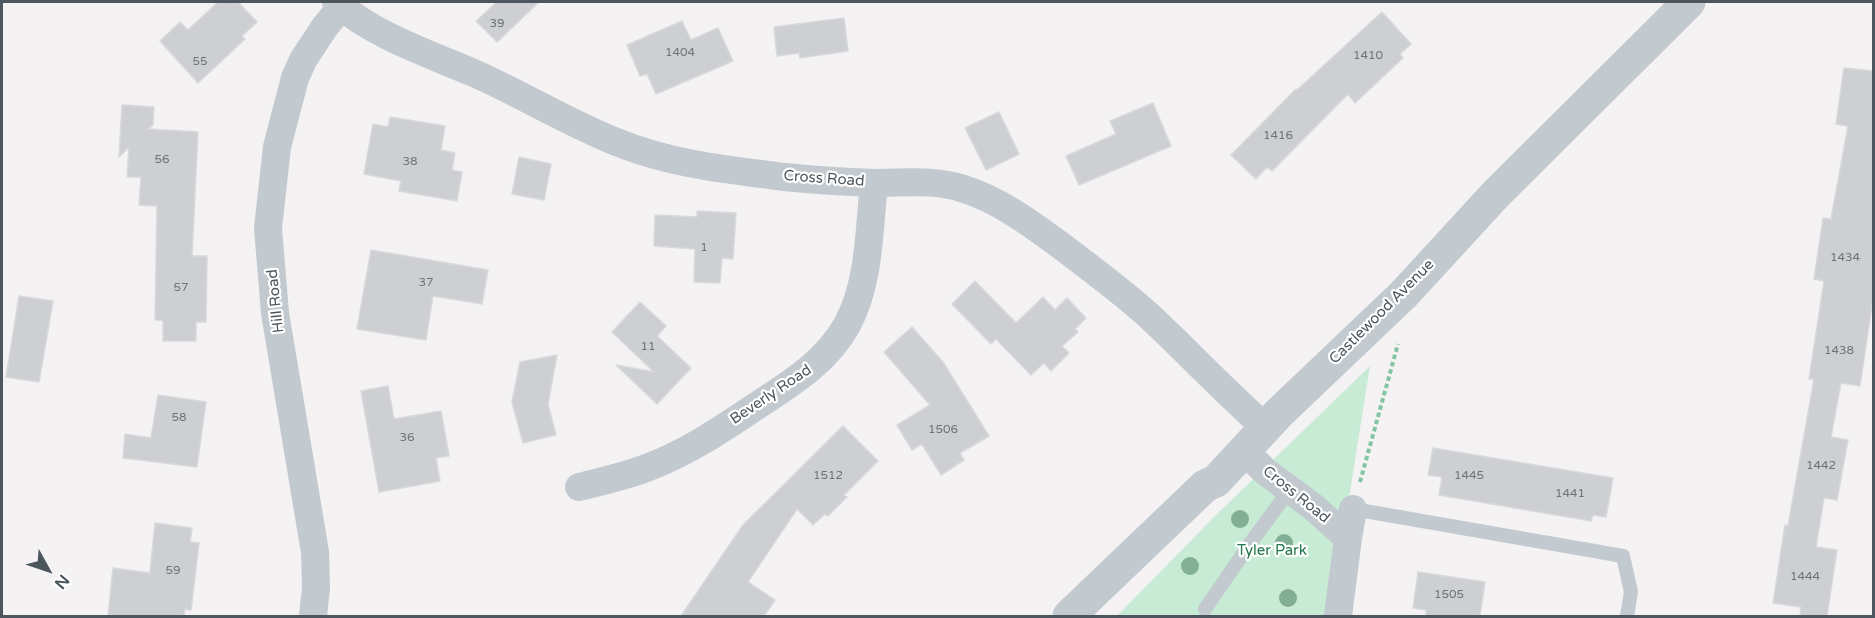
<!DOCTYPE html>
<html>
<head>
<meta charset="utf-8">
<style>
	body { margin:0 }
	#map { position:relative; width:1875px; height:618px; overflow:hidden; background:#f4f2f2; font-family:"Varela Round",sans-serif }
	canvas { display:block }
	.frame { position:absolute; inset:0; border:3px solid #4c565d; pointer-events:none }
	.north { position:absolute; left:18px; top:540px; width:60px; height:60px; -webkit-text-stroke:4px #fff; paint-order:stroke; rotate:130deg; font-size:16px; font-weight:700; line-height:24px; text-align:center; color:#4c565d }
	.north::after { content:''; display:block; margin:auto; width:21px; height:27px; background:#4c565d; clip-path:polygon(50% 0,100% 100%,50% 72%,0 100%) }
</style>
</head>
<body>
<div id="map">
<canvas width="1875" height="618"></canvas>
<div class="frame"></div>
<div class="north">N</div>
</div>
<script>
const c = document.querySelector('canvas').getContext('2d');
c.lineJoin = 'round';
function paint(path, color) { c.fillStyle = color; c.fill(path, 'evenodd'); }
function stroke(path, color, width, dash) { c.strokeStyle = color; c.lineWidth = width; c.lineCap = dash ? 'butt' : 'round'; c.setLineDash(dash || []); c.stroke(path); }
function label(font, color, halo, rows, align = 'center') {
  c.font = font + ' "Varela Round",sans-serif'; c.lineWidth = 4.5; c.setLineDash([]); c.textBaseline = 'middle'; c.strokeStyle = halo; c.fillStyle = color; for (const [text, x, y, turn = 0] of rows) {
    c.save(); c.translate(x, y); c.rotate((+turn || 0) * Math.PI / 180); c.textAlign = isNaN(turn) ? turn : align; if (halo) c.strokeText(text, 0, 0); c.fillText(text, 0, 0); c.restore();
  }
}
const green = new Path2D(`
	M1370,366l-40,250h-213l98,-100z`);
const building = new Path2D(`
	M218,2h20l19,20 -15,14 3,3 -47,44 -38,-42 20,-19 8,8z
	M497,2h42l-42,40 -21,-21z
	M1382,12l29,32 -11,10 3,4 -48,45 -7,-9 -76,77 -5,-4 -11,12 -25,-24 65,-66 1,1z
	M844,18l4,33 -48,7 -1,-5 -22,3 -3,-29z
	M682,21l9,19 27,-12 15,33 -77,33 -9,-20 -7,2 -13,-31z
	M1844,68l30,3v221l-14,94 -19,-3 -10,54 17,3 -11,60 -13,-2 -8,49 21,3 -10,66h-27l1,-9 -28,-4 12,-78 3,1 26,-147h-5l15,-98 -10,-2 9,-61 8,1 17,-93 -12,-2z
	M1153,103l18,43 -92,39 -13,-29 50,-22 -6,-13z
	M122,105l32,2 -1,18 -5,4 50,3 -6,124h15l-1,66h-10v19h-33v-21h-8l2,-114 -18,-1 2,-28h-14l2,-30 -10,10z
	M999,112l20,42 -33,16 -21,-42z
	M390,117l55,9 -4,24 14,3 -3,17 10,2 -5,29 -58,-10 2,-10 -37,-7 9,-50 15,3z
	M519,157l32,7 -7,36 -32,-6z
	M697,211l39,2 -3,46 -11,-1 -2,25 -26,-1 1,-33 -41,-3 1,-31 42,2z
	M371,250l117,20 -6,34 -49,-8 -7,44 -69,-11z
	M975,281l41,42 27,-26 12,13 12,-12 19,20 -11,11 3,3 -16,14 7,7 -18,18 -7,-8 -13,12 -35,-36 -5,5 -39,-40z
	M19,296l34,5 -14,81 -33,-5z
	M640,302l26,24 -9,10 34,32 -34,36 -41,-39 38,7 -42,-40z
	M912,327l31,35 46,74 -29,17 4,7 -23,15 -19,-31 -10,6 -15,-25 33,-20 -46,-53z
	M557,355l-9,49 8,31 -33,8 -11,-41 8,-40z
	M388,386l6,33 47,-8 8,45 -13,2 4,23 -61,11 -18,-101z
	M158,395l48,7 -9,65 -74,-9 2,-24 26,4z
	M843,426l35,35 -34,34 3,2 -19,19 -3,-2 -12,11 -16,-16 -49,73 27,18 -11,16h-83l62,-91z
	M1433,448l180,30 -7,39 -13,-2 -2,6 -152,-26 3,-18 -14,-2z
	M155,523l37,5 -2,14 9,1 -8,67 -6,-1 -1,7h-76l5,-48 37,5z
	M1418,572l67,10 -5,34h-54v-6l-13,-2z`);
const path = new Path2D(`
	M1360,482l38,-138`);
const service = new Path2D(`
	M1353,509l270,47 8,36 -4,24
	M1205,609l44,-64 41,-56`);
const minor = new Path2D(`
	M336,2c38,34 94,52 140,72 47,21 91,48 138,67 55,23 113,29 171,36 29,3 60,5 90,6 30,0 60,-4 89,6 35,11 66,34 96,56 29,22 59,44 87,69 40,37 77,77 118,113
	M1244,451l22,21 46,34 36,32
	M579,487c23,-6 48,-11 70,-20 37,-14 70,-36 103,-58 36,-24 73,-45 95,-84 23,-42 22,-96 27,-142
	M313,616l3,-28 -1,-36 -40,-239 -7,-85 9,-81 18,-69 8,-18 21,-32 21,-26
	M1338,616l10,-78 5,-29`);
const tertiary = new Path2D(`
	M1069,616l136,-130 11,-5 63,-68 125,-119 91,-99 194,-193`);
const trees = [
	[1240,519],
	[1284,543],
	[1190,566],
	[1288,598]
];
const numberNames = [
	["39",497,24],
	["1404",680,53],
	["1410",1368,56],
	["55",200,62],
	["1416",1278,136],
	["56",162,160],
	["38",410,162],
	["1",704,248],
	["1434",1845,258],
	["37",426,283],
	["57",181,288],
	["11",648,347],
	["1438",1839,351],
	["58",179,418],
	["1506",943,430],
	["36",407,438],
	["1442",1821,466],
	["1512",828,476],
	["1445",1469,476],
	["1441",1570,494],
	["59",173,571],
	["1444",1805,577],
	["1505",1449,595]
];
const streetNames = [
	["Cross Road",824,179,4],
	["Hill Road",276,301,-96],
	["Castlewood Avenue",1382,312,-45],
	["Beverly Road",771,395,-34],
	["Cross Road",1296,495,39]
];
const parkNames = [
	["Tyler Park",1272,551]
];
paint(green, '#c7ebd4');
paint(building, '#cdcfd3');
stroke(building, '#d7d9dc', 1.5);
stroke(path, '#83c5a2', 4, [4.5, 3]);
stroke(service, '#c2c9cf', 14);
stroke(minor, '#c2c9cf', 28);
stroke(tertiary, '#c2c9cf', 33);
c.fillStyle = '#82af96';
for (const [x, y] of trees) { c.beginPath(); c.arc(x, y, 9, 0, 2 * Math.PI); c.fill(); }
label('12px', '#6c747a', null, numberNames);
label('15px', '#4c565d', '#fff', streetNames);
label('15px', '#24784b', '#fff', parkNames);
</script>
</body>
</html>
